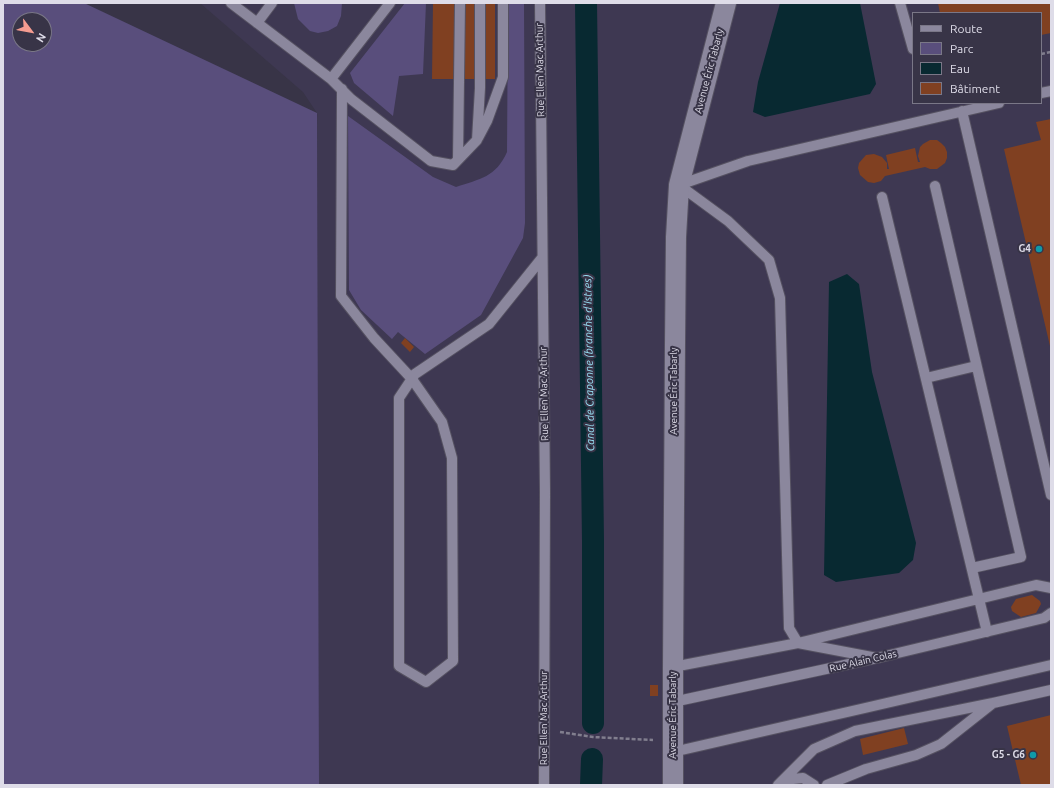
<!DOCTYPE html>
<html>
<head>
<meta charset="utf-8">
<style>
	body { margin:0 }
	#map { position:relative; width:1054px; height:788px; overflow:hidden; background:#383447; font-family:Ubuntu,sans-serif }
	canvas { display:block }
	.frame { position:absolute; inset:0; border:4px solid #dedce8; pointer-events:none }
	.legend { position:absolute; left:912px; top:12px; width:130px; height:92px; box-sizing:border-box; background:#383447; border:1px solid #7a7787; margin:0; padding:5px 7px; list-style:none; font-size:12px; color:#dedce8 }
	.legend li { display:flex; align-items:center; gap:8px; height:20px }
	.legend b { width:20px; border:1px solid #7a7787 }
	.north { position:absolute; left:12px; top:12px; width:40px; height:40px; box-sizing:border-box; background:#383447; border:1px solid #7a7787; border-radius:50%; rotate:122deg; font-size:11px; font-weight:700; line-height:16px; text-align:center; color:#dedce8 }
	.north::after { content:''; display:block; margin:auto; width:14px; height:18px; background:#f59c91; clip-path:polygon(50% 0,100% 100%,50% 72%,0 100%) }
</style>
</head>
<body>
<div id="map">
<canvas width="1054" height="788"></canvas>
<div class="frame"></div>
<ul class="legend">
<li><b style="height:5px;background:#8b879d"></b>Route</li>
<li><b style="height:11px;background:#594e7c"></b>Parc</li>
<li><b style="height:11px;background:#082931"></b>Eau</li>
<li><b style="height:11px;background:#804021"></b>Bâtiment</li>
</ul>
<div class="north">N</div>
</div>
<script>
const c = document.querySelector('canvas').getContext('2d');
c.lineJoin = 'round';
function paint(path, color) { c.fillStyle = color; c.fill(path, 'evenodd'); }
function stroke(path, color, width, dash) { c.strokeStyle = color; c.lineWidth = width; c.lineCap = dash ? 'butt' : 'round'; c.setLineDash(dash || []); c.stroke(path); }
function label(font, color, halo, rows, align = 'center') {
  c.font = font + ' Ubuntu,sans-serif'; c.lineWidth = 4; c.setLineDash([]); c.textBaseline = 'middle'; c.strokeStyle = halo; c.fillStyle = color; for (const [text, x, y, turn = 0] of rows) {
    c.save(); c.translate(x, y); c.rotate((+turn || 0) * Math.PI / 180); c.textAlign = isNaN(turn) ? turn : align; if (halo) c.strokeText(text, 0, 0); c.fillText(text, 0, 0); c.restore();
  }
}
const built = new Path2D(`
	M200,3h851v782h-732l-2,-672 -14,-21zM913,13h128v90h-128z`);
const green = new Path2D(`
	M3,3h81l233,110 2,672h-316zM20,20h24v24h-24z
	M294,3h48l-1,13 -4,10 -9,5 -10,2 -8,-2 -12,-12z
	M405,3h21l-3,71 -24,2 -6,40 -39,-33 -4,-10z
	M508,3h16l1,220 -2,15 -42,77 -56,39 -27,-22 -6,7 -31,-29 -12,-20 -1,-174 85,61 23,10c24,-8 40,-10 51,-35z`);
const water = new Path2D(`
	M780,3h80l16,81 -6,10 -105,23 -12,-5 5,-30z
	M847,274l12,10 13,88 44,171 -3,17 -14,13 -63,9 -12,-7 5,-293z`);
const canal = new Path2D(`
	M586,3l7,538v182
	M591,785l1,-26`);
const building = new Path2D(`
	M433,3h62v76h-63z
	M938,3h113v30l-10,2v-22h-101z
	M1051,119v226l-1,1 -46,-197 37,-9 -5,-18z
	M930,140h7l4,3 4,4 2,5v6l-2,5 -8,6h-7l-5,-2 -40,9 -4,5 -7,2 -6,-1 -8,-7 -2,-7 1,-5 7,-8 8,-1 8,3 5,6v6h2l-3,-14 29,-7 3,14h2l-2,-6 2,-9 3,-3z
	M405,338l9,9 -4,5 -9,-9z
	M1032,595l8,6 1,3 -5,9 -15,4 -9,-6 -1,-4 5,-8z
	M650,685h8v11h-8z
	M1051,715v70h-30l-14,-59z
	M904,728l4,16 -45,11 -3,-16z`);
const path = new Path2D(`
	M1041,54l10,-2
	M560,732l33,5 60,3`);
const lane = new Path2D(`
	M231,3l100,76 59,-76
	M540,3l5,488 -1,294
	M900,3l13,46
	M257,23l15,-20
	M331,79l20,20 80,62 22,4 24,-25 3,-52v-85
	M342,89l-1,207 33,42 38,41 30,43 10,36 1,203 -27,21 -27,-16v-268l16,-24 74,-50 53,-66
	M1041,93l10,-2
	M962,111l89,384
	M478,138l9,-17 16,-44v-74
	M458,159l2,-156
	M679,185l49,36 41,39 11,38 9,330 9,15 79,15
	M679,185l69,-24 251,-58
	M935,186l86,371 -49,11
	M882,197l105,435
	M926,378l50,-12
	M673,667l125,-24 238,-58 15,3
	M673,702l204,-44 167,-40 7,-5
	M993,703l58,-13
	M673,752l192,-44 186,-43
	M783,780l31,-31 41,-18 138,-28 -52,41 -25,11 -50,14 -39,16
	M778,785l5,-5 20,-2 11,7`);
const street = new Path2D(`
	M673,785v-118l2,-323 1,-107 3,-52 47,-182`);
const markers = [
	[1039,249,4,"#0f9aa8"],
	[1033,755,4,"#0f9aa8"]
];
const streetNames = [
	["Rue Ellen Mac Arthur",540,70,-91],
	["Avenue Éric Tabarly",709,71,-75],
	["Avenue Éric Tabarly",674,391,-90],
	["Rue Ellen Mac Arthur",544,394,-91],
	["Rue Alain Colas",863,661,-13],
	["Avenue Éric Tabarly",673,715,-90],
	["Rue Ellen Mac Arthur",544,718,-90]
];
const poiNames = [
	["G4",1031,249],
	["G5 - G6",1025,755]
];
const waterNames = [
	["Canal de Craponne (branche d'Istres)",589,363,-91]
];
paint(built, '#3e3852');
paint(green, '#594e7c');
paint(water, '#082931');
stroke(canal, '#082931', 22);
paint(building, '#804021');
stroke(lane, '#555161', 12);
stroke(street, '#555161', 22);
stroke(path, '#817e8e', 2.5, [4, 2]);
stroke(lane, '#8b879d', 10);
stroke(street, '#8b879d', 20);
for (const [x, y, r, color] of markers) { const dot = new Path2D(); dot.arc(x, y, r, 0, 2 * Math.PI); c.fillStyle = color; c.fill(dot); stroke(dot, '#383447', 1.5); }
label('10px', '#dedce8', '#383447', streetNames);
label('bold 10px', '#dedce8', '#383447', poiNames, 'right');
label('italic 11px', '#99e1f6', '#383447', waterNames);
</script>
</body>
</html>
